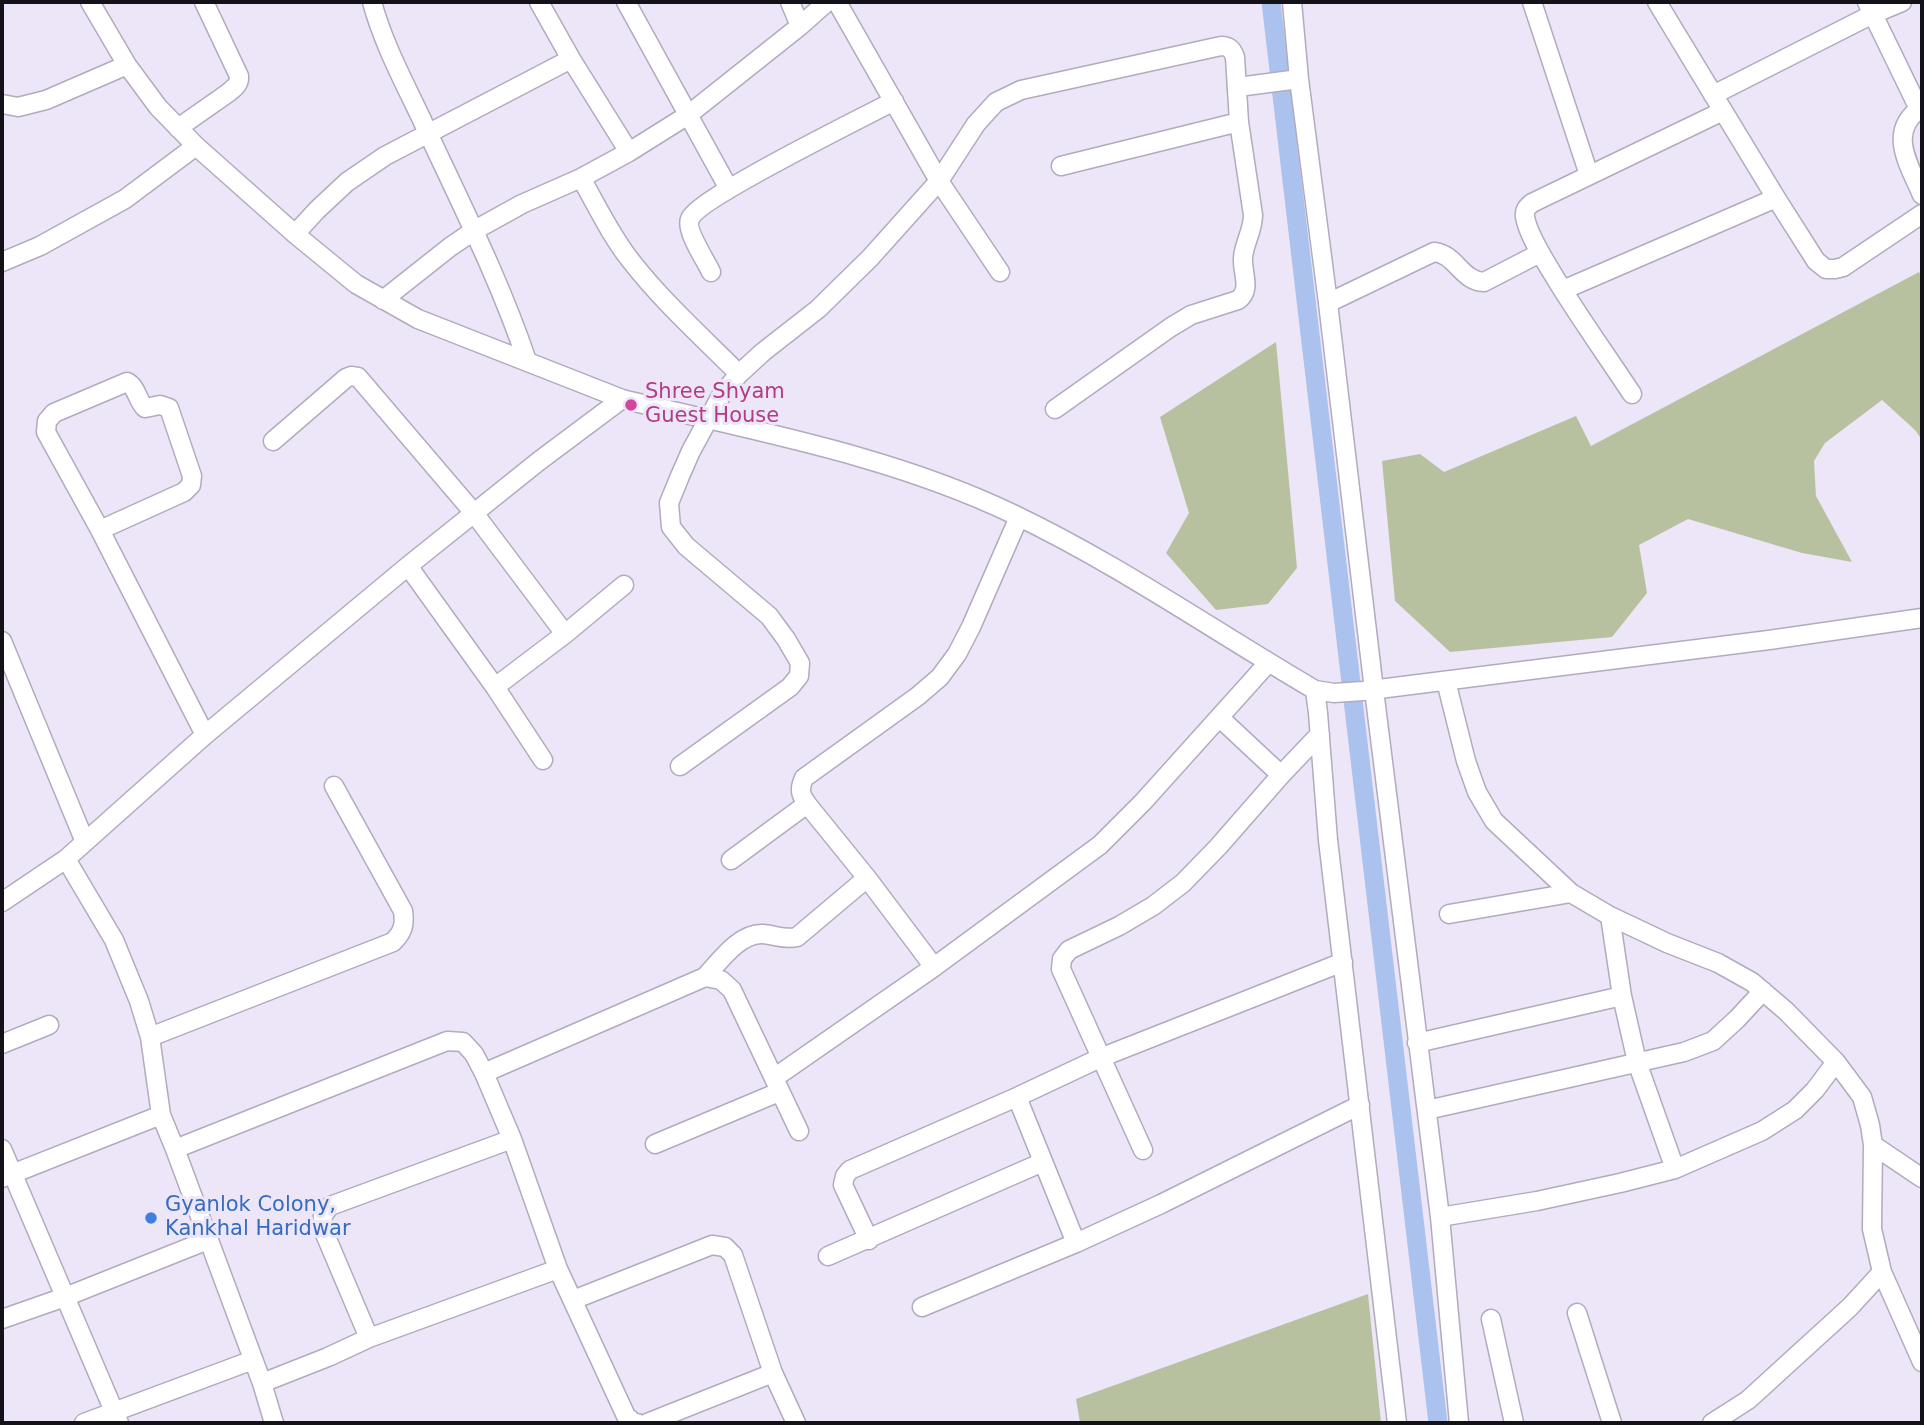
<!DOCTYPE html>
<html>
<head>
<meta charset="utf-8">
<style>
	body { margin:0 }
	#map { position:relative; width:1924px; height:1425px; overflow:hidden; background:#ede6f9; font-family:"DejaVu Sans",sans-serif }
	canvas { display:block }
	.frame { position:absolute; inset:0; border:4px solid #141218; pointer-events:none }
</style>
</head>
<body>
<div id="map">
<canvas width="1924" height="1425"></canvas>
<div class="frame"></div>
</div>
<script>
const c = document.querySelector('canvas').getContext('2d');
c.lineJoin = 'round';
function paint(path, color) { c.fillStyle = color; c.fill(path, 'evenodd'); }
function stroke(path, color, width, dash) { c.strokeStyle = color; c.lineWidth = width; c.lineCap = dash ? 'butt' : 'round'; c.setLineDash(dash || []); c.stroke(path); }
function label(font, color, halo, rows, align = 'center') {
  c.font = font + ' "DejaVu Sans",sans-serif'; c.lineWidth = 6; c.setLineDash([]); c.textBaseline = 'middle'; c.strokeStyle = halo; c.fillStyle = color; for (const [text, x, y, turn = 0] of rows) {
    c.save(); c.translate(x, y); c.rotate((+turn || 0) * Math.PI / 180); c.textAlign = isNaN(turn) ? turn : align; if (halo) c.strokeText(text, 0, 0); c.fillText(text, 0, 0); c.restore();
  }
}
const green = new Path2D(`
	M1919,272l3,7v161l-7,-10 -33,-30 -57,43 -11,18 2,35 36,66 -50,-9 -114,-34 -49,26 8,48 -35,44 -162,15 -55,-51 -13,-140 38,-7 24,18 132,-56 15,30z
	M1276,342l21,226 -29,36 -52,6 -50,-57 23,-40 -29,-96z
	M1368,1294l13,129h-301l-4,-24z`);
const canal = new Path2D(`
	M1271,2l167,1421`);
const minor = new Path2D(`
	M90,2l37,63 31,42 38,39 99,88 61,50 62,35 204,80
	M372,2c11,41 32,80 50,118 37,80 77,158 105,241
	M539,2l32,57 58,93 59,-37 112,-89 27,-24
	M626,2l103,187
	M790,2l10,24
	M837,2l102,179 61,91
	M1292,2l7,77 29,224 46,387 66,527 19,206
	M1532,2l57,173
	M1657,2l119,196 40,63 10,8h9l8,-2 79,-53
	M1867,2l52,107
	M1238,87l61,-8
	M1713,95l160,-81 29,-12
	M2,104l16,3 28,-7 81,-35
	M1922,107c-36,24 -13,57 0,88
	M178,128l50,-35c6,-5 12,-9 11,-17l-35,-74
	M1061,166l178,-44
	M581,178c16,28 30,58 50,83 32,41 71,76 108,113l-17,20 -31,57 -11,25 -11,27 2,24 15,19 83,70 17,23 14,24 -1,13 -9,11 -110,79
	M295,234l22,-24 30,-28 38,-26 186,-97
	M2,262l38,-16 85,-47 71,-53
	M711,272c-5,-11 -26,-42 -21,-53 8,-21 174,-102 204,-118
	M1563,290l213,-92
	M383,300l67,-53 25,-17 47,-26 59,-26 48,-26
	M1328,303l106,-51c22,2 27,29 50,30l56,-29
	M739,374l24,-22 55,-43 52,-51 69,-77 37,-57 20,-22 25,-12 200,-44c8,0 11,3 14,11l4,65 14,93c0,16 -9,28 -10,43 -1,15 9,32 -5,42l-47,15 -20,12 -116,82
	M1632,394c-27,-41 -56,-81 -81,-123 -9,-15 -23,-37 -26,-54 -1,-7 2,-10 7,-14l191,-92
	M273,441l73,-63 5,-2 7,1 116,136 91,121
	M100,530l84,-38 7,-7 1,-9 -23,-68 -9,-3 -15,3c-8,-8 -8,-21 -18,-26l-73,31 -7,8 -1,11 54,98 105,205
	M408,566l87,121 48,73
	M2,641l83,201
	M1446,681l20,80 11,31 17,29 77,72 39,23 57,27 51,20 34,19 34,29 50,51 26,35 8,28 3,20 49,33
	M495,687l70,-53 59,-49
	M1315,690l3,23 10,127 69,583
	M1220,718l61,57 39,-41
	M66,859l48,81 25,61 11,36 11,78 14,34 87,234 12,40
	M731,860l76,-56
	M2,902l64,-43 139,-124 203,-169 131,-105 83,-62c131,32 268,56 391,115 105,50 201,117 302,176l19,3 29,-2 406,-51 153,-22
	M1449,914l122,-21
	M1610,916l12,80 15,66 38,107
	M934,967l-67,-89 -60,-74c-7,-10 -8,-15 -3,-26l114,-82 22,-19 17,-23 14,-27 48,-110
	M705,977c15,-16 34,-44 58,-43 14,1 20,6 34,3l70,-59
	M150,1037l243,-95c10,-10 12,-17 10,-31l-69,-125
	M1417,1043l205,-47
	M2,1044l47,-19
	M484,1073l221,-96 16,3 11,10 67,141
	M774,1078l160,-111 166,-122 43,-43 125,-139
	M1017,1097l59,146
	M1427,1110l257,-58 29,-11 24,-22 26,-28
	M655,1144l124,-52
	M2,1149l117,274
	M175,1149l272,-108 16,1 11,12 10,19 28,66 46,130 68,147 8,7h3
	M1143,1150l-82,-181 1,-10 7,-9 50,-24 34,-20 30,-23 35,-36 63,-72
	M2,1178l159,-63
	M1440,1217l97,-16 83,-18 55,-14 87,-38 33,-21 20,-20 21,-28
	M869,1240l-26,-55 2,-9 5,-6 167,-73 83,-39 243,-96
	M828,1256l215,-94
	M1882,1272l40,90
	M573,1300l139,-55 13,2 8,8 40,118 23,50
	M922,1307l154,-64 85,-39 199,-99
	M1577,1313l35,110
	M2,1319l63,-22 143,-57
	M1491,1319l23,104
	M369,1338l-47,-111 1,-12 7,-9 182,-67
	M262,1383l66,-26 41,-19 189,-69
	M84,1423l169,-63
	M647,1423l126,-50
	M1712,1423l36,-23 102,-93 32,-35 -10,-43 1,-84`);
const markers = [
	[631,405,7,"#d1479c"],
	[151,1218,7,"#3f7fe0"]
];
const hotelNames = [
	["Shree Shyam",645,393],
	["Guest House",645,417]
];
const shopNames = [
	["Gyanlok Colony,",165,1206],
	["Kankhal Haridwar",165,1230]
];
paint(green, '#b8c19f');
stroke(canal, '#aac2ed', 19);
stroke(minor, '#b1abbd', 21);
stroke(minor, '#fff', 18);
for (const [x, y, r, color] of markers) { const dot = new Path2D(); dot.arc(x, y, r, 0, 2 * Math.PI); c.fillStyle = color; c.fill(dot); stroke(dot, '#ede6f9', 2.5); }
label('21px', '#b23c85', '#ede6f9', hotelNames, 'left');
label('21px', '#366cbe', '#ede6f9', shopNames, 'left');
</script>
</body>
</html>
